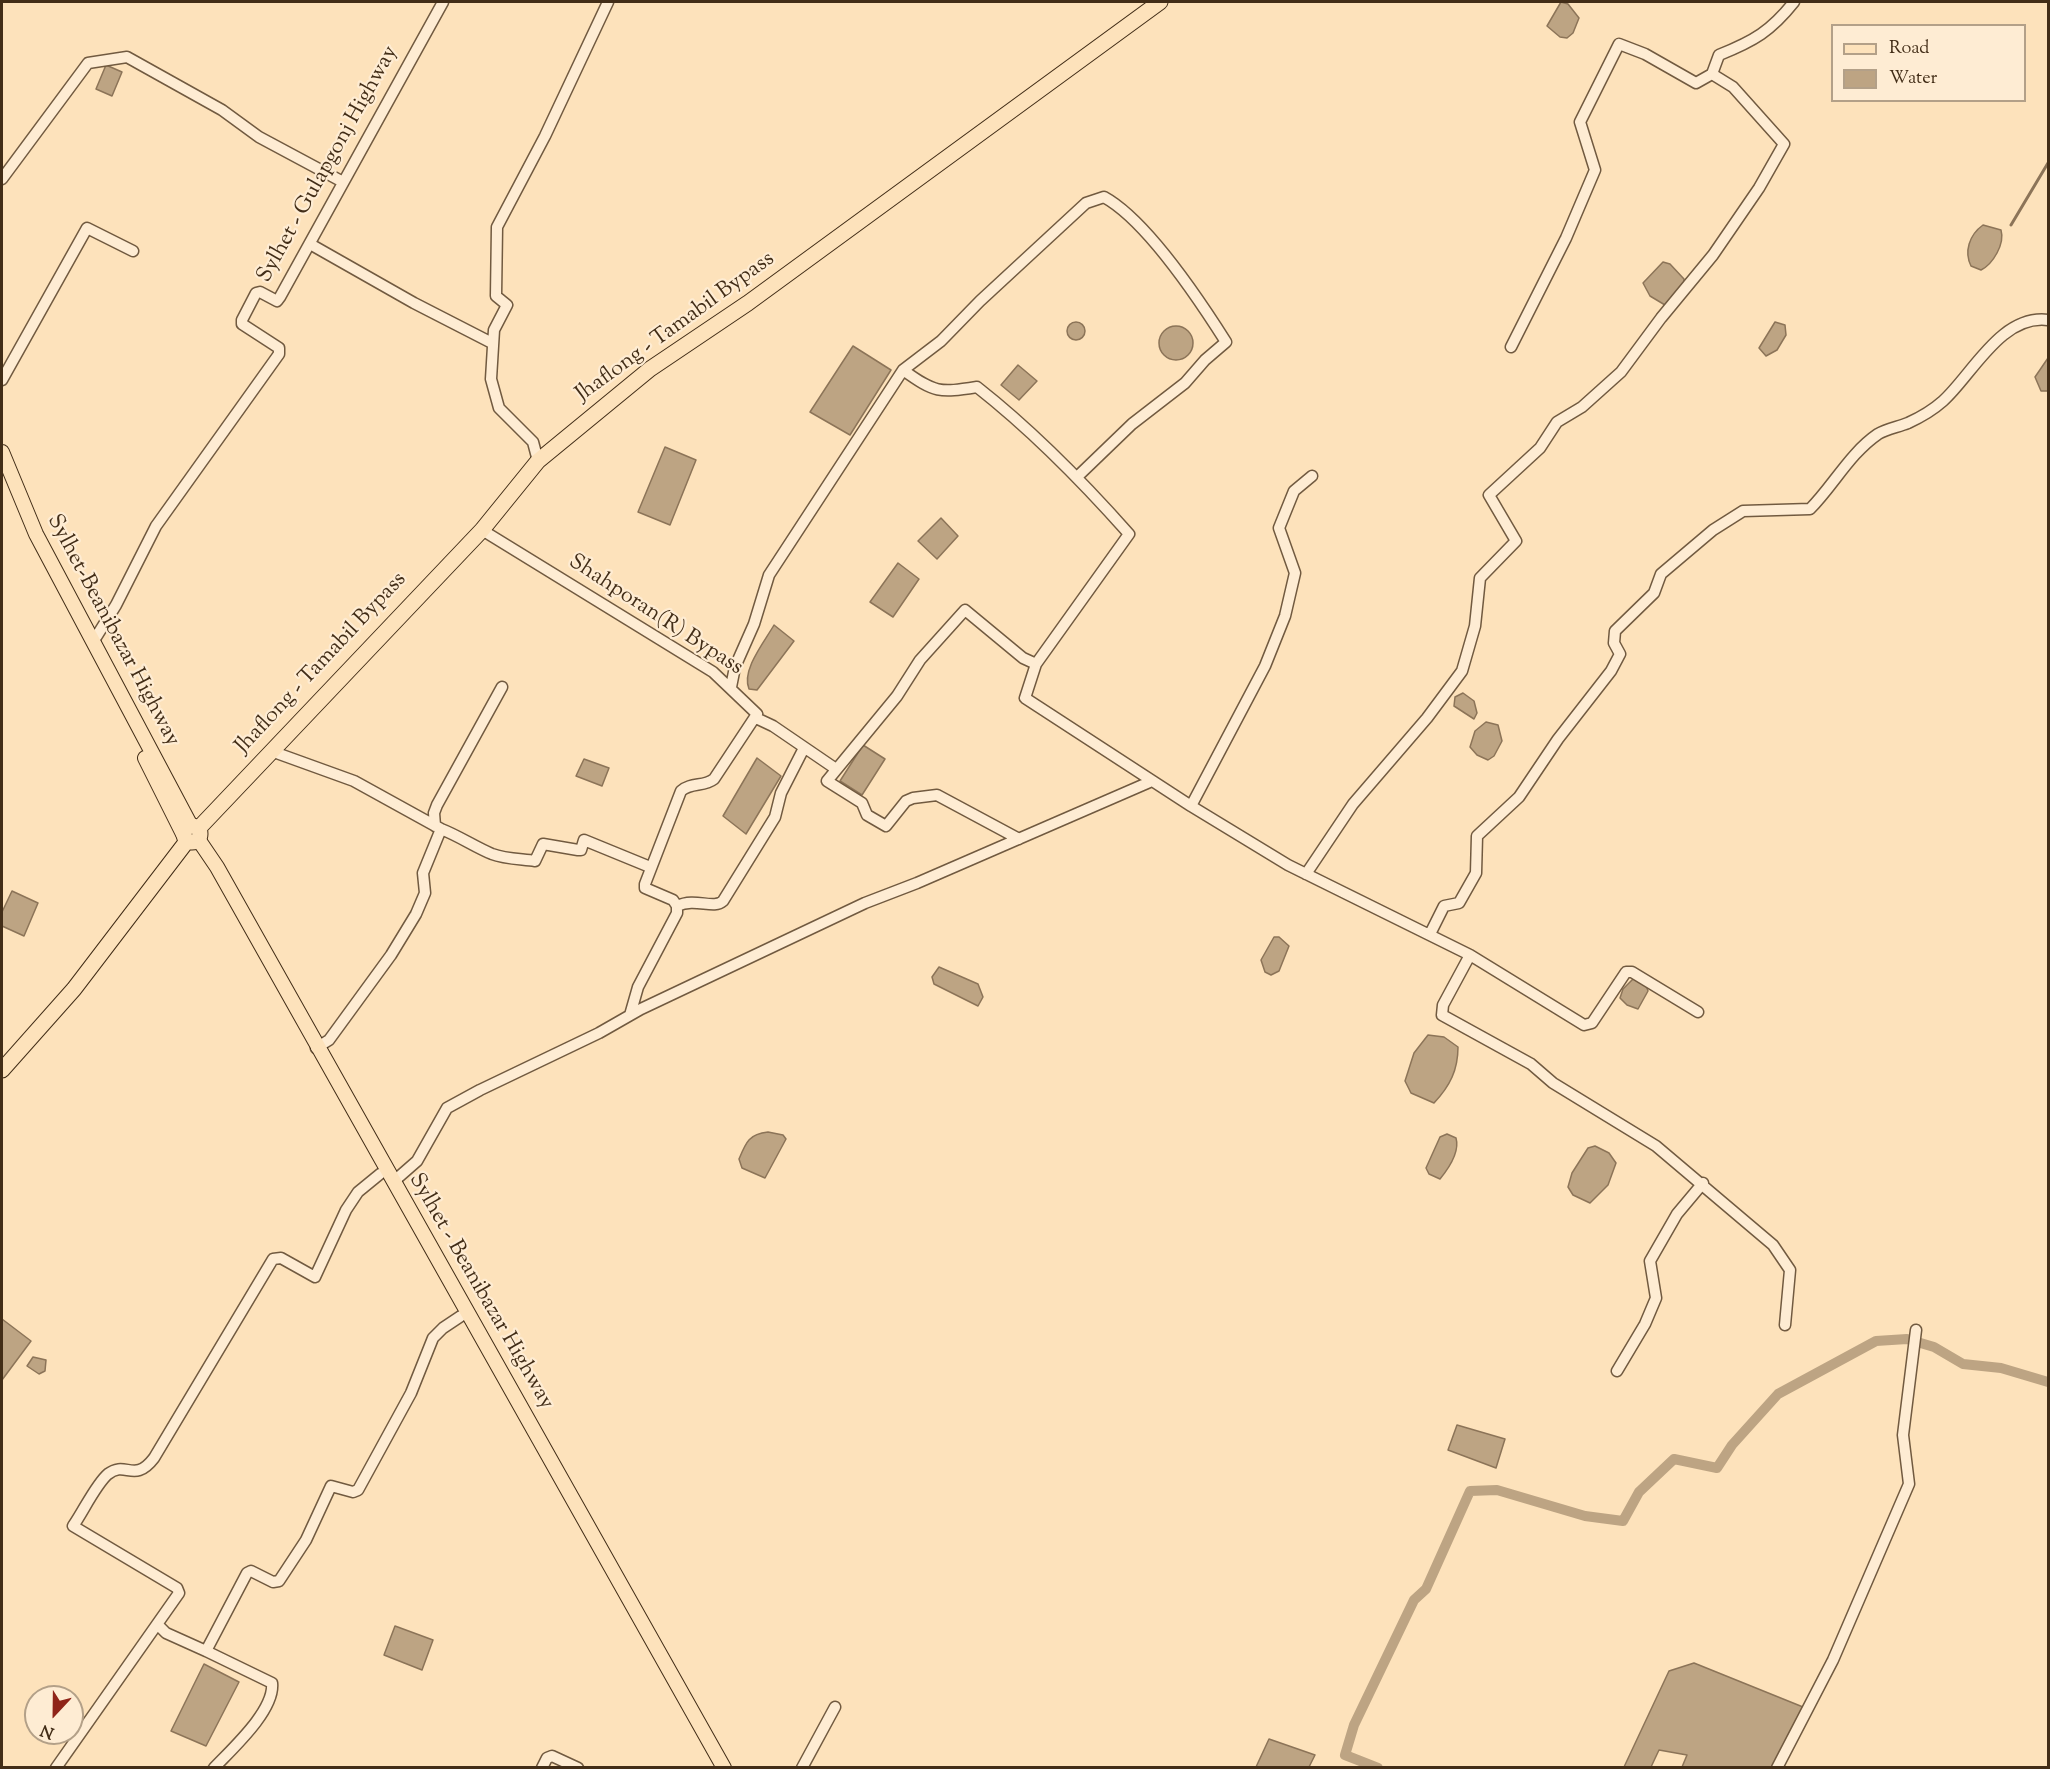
<!DOCTYPE html>
<html>
<head>
<meta charset="utf-8">
<style>
	body { margin:0 }
	#map { position:relative; width:2050px; height:1769px; overflow:hidden; background:#fde2bb; font-family:"Sorts Mill Goudy",serif }
	canvas { display:block }
	.frame { position:absolute; inset:0; border:3px solid #422d17; pointer-events:none }
	.legend { position:absolute; left:1831px; top:24px; width:195px; height:78px; box-sizing:border-box; background:#feecd3; border:2px solid #b3a088; margin:0; padding:8px 10px; list-style:none; font-size:18px; color:#422d17 }
	.legend li { display:flex; align-items:center; gap:12px; height:30px }
	.legend b { width:30px; border:2px solid #b3a088 }
	.north { position:absolute; left:24px; top:1685px; width:60px; height:60px; box-sizing:border-box; background:#feecd3; border:2px solid #b3a088; border-radius:50%; rotate:202deg; font-size:16px; font-weight:700; line-height:24px; text-align:center; color:#422d17 }
	.north::after { content:''; display:block; margin:auto; width:21px; height:27px; background:#8f2418; clip-path:polygon(50% 0,100% 100%,50% 72%,0 100%) }
</style>
</head>
<body>
<div id="map">
<canvas width="2050" height="1769"></canvas>
<div class="frame"></div>
<ul class="legend">
<li><b style="height:8px;background:#fde2bb"></b>Road</li>
<li><b style="height:16px;background:#bda483"></b>Water</li>
</ul>
<div class="north">N</div>
</div>
<script>
const c = document.querySelector('canvas').getContext('2d');
c.lineJoin = 'round';
function paint(path, color) { c.fillStyle = color; c.fill(path, 'evenodd'); }
function stroke(path, color, width, dash) { c.strokeStyle = color; c.lineWidth = width; c.lineCap = dash ? 'butt' : 'round'; c.setLineDash(dash || []); c.stroke(path); }
function label(font, color, halo, rows, align = 'center') {
  c.font = font + ' "Sorts Mill Goudy",serif'; c.lineWidth = 4.5; c.setLineDash([]); c.textBaseline = 'middle'; c.strokeStyle = halo; c.fillStyle = color; for (const [text, x, y, turn = 0] of rows) {
    c.save(); c.translate(x, y); c.rotate((+turn || 0) * Math.PI / 180); c.textAlign = isNaN(turn) ? turn : align; if (halo) c.strokeText(text, 0, 0); c.fillText(text, 0, 0); c.restore();
  }
}
const water = new Path2D(`
	M1561,2l7,2 11,14 -6,15 -6,5 -7,-1 -13,-11z
	M106,65l16,7 -10,24 -16,-7z
	M1983,225l18,5c4,14 -8,34 -20,40l-10,-4c-7,-14 -2,-31 12,-41z
	M1663,262l7,2 14,15v5l-19,21 -15,-9 -7,-13z
	M1067 331a9 9 0 1 1 18 0a9 9 0 1 1-18 0Z
	M1775,322l10,3 1,10 -9,15 -11,6 -7,-8z
	M1159 343a17 17 0 1 1 34 0a17 17 0 1 1-34 0Z
	M853,346l38,24 -41,65 -40,-23z
	M2048,358v33h-7l-6,-14z
	M1018,365l19,16 -18,19 -18,-15z
	M665,447l31,13 -26,65 -32,-13z
	M941,518l17,18 -21,23 -19,-18z
	M898,563l21,16 -26,38 -23,-15z
	M774,625l20,16 -37,49 -8,-1c-8,-19 16,-48 25,-64z
	M1463,693l11,8 3,12 -3,6 -20,-13 1,-9z
	M1486,722l12,3 4,16 -8,15 -6,4 -11,-5 -7,-8 5,-16z
	M863,745l22,14 -23,36 -22,-14z
	M757,758l24,18 -35,58 -23,-18z
	M584,759l25,9 -7,18 -26,-10z
	M12,891l26,12 -14,33 -22,-10v-14z
	M1274,937h5l10,9 -10,25 -8,4 -6,-3 -4,-12z
	M939,967l39,17 5,13 -5,9 -44,-22 -2,-7z
	M1634,978l12,7 2,6 -10,18 -11,-4 -7,-7 3,-9z
	M1428,1035l16,2 14,10c0,23 -8,39 -24,56l-23,-10 -6,-12 9,-28z
	M768,1132l15,3 3,4 -21,39 -23,-10 -3,-9c7,-17 10,-25 29,-27z
	M1447,1134l9,4c4,14 -7,30 -16,41l-11,-5 -3,-6 14,-31z
	M1595,1146l14,7 7,10 -8,22 -18,18 -17,-8 -5,-8 4,-14 16,-25z
	M2,1319l29,22 -29,39z
	M33,1357l13,3 -1,11 -6,3 -12,-8z
	M1457,1425l48,14 -9,29 -48,-18z
	M395,1626l38,14 -11,30 -38,-15z
	M1694,1663l109,44 -30,60h-91l5,-12 -28,-5 -8,17h-27l45,-96z
	M204,1664l35,18 -33,64 -35,-15z
	M1269,1739l46,16 -6,12h-53z`);
const stream = new Path2D(`
	M2011,225l37,-62`);
const canal = new Path2D(`
	M1378,1768l-33,-13 9,-30 60,-125 12,-11 44,-98 27,-1 88,26 38,5 16,-29 35,-33 43,9 15,-23 46,-51 98,-53 31,-2 27,8 29,17 38,4 47,14`);
const minor = new Path2D(`
	M2,179l86,-116 39,-6 95,53 37,27 84,45
	M310,244l104,59 78,40
	M1511,347l55,-109 29,-68 -15,-48 39,-78 26,10 51,29 16,-9 7,-19c35,-14 52,-24 75,-53
	M903,370c32,23 36,23 74,17 56,44 105,94 152,147l-93,130 -11,34 166,108 97,59 182,90 114,70 8,-2 34,-51h6l66,40
	M2,380l85,-152 46,23
	M538,461l-5,-19 -34,-34 -8,-29 3,-49 13,-25 -11,-9 1,-69 48,-91 63,-134
	M482,530l231,142 44,42 -43,65c-10,8 -23,3 -33,12l-36,93v4l28,12 4,6v7l-39,74 -8,28
	M93,642l23,-37 40,-79 123,-172v-6l-37,-24v-4l14,-27 4,-1 17,9 3,-4 163,-295
	M731,687l4,-20 19,-43 15,-49 134,-205 38,-29 39,-40 106,-98 18,-6c42,23 96,104 122,145l-21,18 -20,23 -53,41 -55,53
	M756,718l17,8 63,43
	M271,751l83,30 87,48 -18,44 2,20 -9,21 -25,41 -62,85 -13,8
	M1191,806l74,-140 20,-50 10,-43 -16,-45 15,-37 18,-15
	M435,826l-1,-13 3,-8 65,-118
	M441,829c18,7 34,18 51,25 13,5 29,5 43,7l8,-17 35,6h3l3,-10 66,27
	M1019,839l-82,-44 -24,3 -7,3 -20,25 -19,-11 -5,-12 -35,-22 70,-85 23,-36 45,-50 58,48 13,6
	M1306,874l47,-70 74,-86 35,-47 13,-45 5,-48 36,-37 -27,-46 51,-47 17,-26 25,-15 39,-35 40,-54 52,-63 46,-67 25,-44 -51,-57 -21,-13
	M677,906c19,-9 36,4 46,-5l52,-84 6,-24 23,-45
	M1430,934l14,-28 15,-3 17,-30 1,-37 42,-39 39,-58 53,-68 9,-17 -6,-11 1,-12 39,-38 7,-19 52,-44 30,-19 67,-2c23,-23 40,-56 68,-75 8,-5 20,-7 30,-11 11,-5 26,-14 35,-22 29,-26 58,-87 105,-81
	M1470,955l-27,50 -1,10 89,49 22,19 103,63 117,99 17,25 -5,55
	M393,1182l24,-21 30,-53 33,-18 119,-57 42,-24 224,-106 52,-20 235,-102
	M1617,1371l28,-47 11,-26 -6,-37 27,-47 26,-31
	M157,1624l9,9 40,18
	M56,1768l123,-175 -2,-5 -104,-62c10,-14 23,-42 35,-52 18,-14 26,10 46,-16l119,-199 8,-1 34,19 31,-67 12,-18 22,-18
	M214,1768c19,-20 61,-58 58,-85l-66,-32 41,-78 4,-2 22,11 6,-1 27,-41 25,-54 22,6 5,-2 53,-97 22,-55 10,-10 18,-12
	M542,1768l5,-10 5,-2 26,12
	M802,1768l33,-61
	M1777,1768l56,-108 76,-176 -6,-49 13,-105`);
const major = new Path2D(`
	M2,452l34,82 155,292
	M145,758l38,76
	M198,839l19,28 507,901`);
const highway = new Path2D(`
	M184 834a8 8 0 1 1 16 0a8 8 0 1 1-16 0Z
	M198,829l284,-299 56,-69 112,-92 98,-66 412,-301
	M2,1070l72,-81 113,-148`);
const streetNames = [
	["Sylhet - Gulapgonj Highway",329,165,-61],
	["Jhaflong - Tamabil Bypass",676,328,-36],
	["Shahporan(R) Bypass",655,616,33],
	["Sylhet-Beanibazar Highway",112,631,62],
	["Jhaflong - Tamabil Bypass",322,664,-47],
	["Sylhet - Beanibazar Highway",480,1292,60]
];
paint(water, '#bda483');
stroke(water, '#8c7458', 1.5);
stroke(stream, '#8c7458', 3);
stroke(canal, '#bda483', 10);
stroke(minor, '#715a40', 13);
stroke(major, '#422d17', 16);
stroke(highway, '#422d17', 17);
stroke(minor, '#feecd3', 10);
stroke(major, '#fde2bb', 14);
stroke(highway, '#fde2bb', 15);
label('22px', '#422d17', '#feecd3', streetNames);
</script>
</body>
</html>
